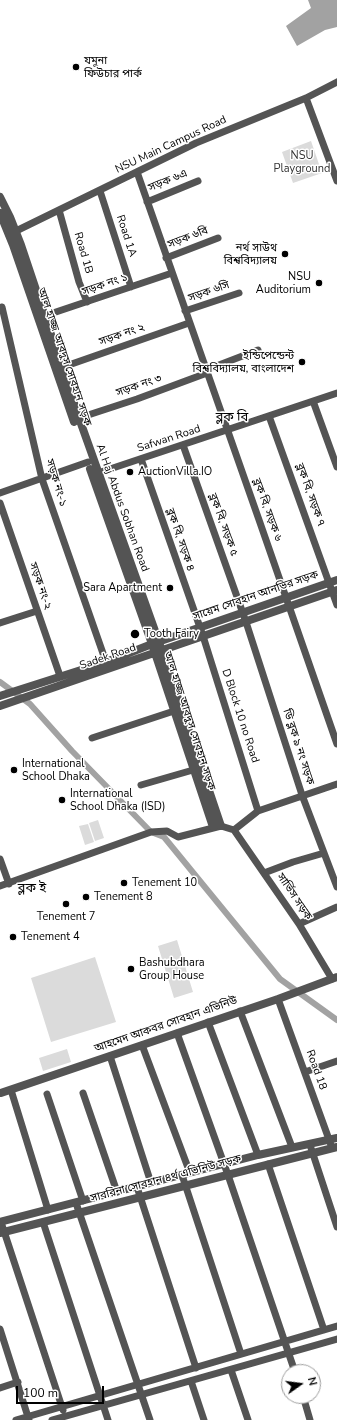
<!DOCTYPE html>
<html>
<head>
<meta charset="utf-8">
<style>
	body { margin:0 }
	#map { position:relative; width:337px; height:1420px; overflow:hidden; background:#fff; font-family:"Nunito Sans",sans-serif }
	canvas { display:block }
	.north { position:absolute; left:281px; top:1364px; width:40px; height:40px; box-sizing:border-box; background:#fff; border:1px solid #999; border-radius:50%; rotate:76deg; font-size:11px; font-weight:700; line-height:16px; text-align:center; color:#000 }
	.north::after { content:''; display:block; margin:auto; width:14px; height:18px; background:#000; clip-path:polygon(50% 0,100% 100%,50% 72%,0 100%) }
	.scale { position:absolute; left:16px; top:1386px; width:88px; height:18px; box-sizing:border-box; border:2px solid #000; border-top:0; padding-left:5px; font-size:12px; line-height:14px; white-space:nowrap; color:#000; -webkit-text-stroke:3px #fff; paint-order:stroke }
</style>
</head>
<body>
<div id="map">
<canvas width="337" height="1420"></canvas>
<div class="north">N</div>
<div class="scale">100 m</div>
</div>
<script>
const c = document.querySelector('canvas').getContext('2d');
c.lineJoin = 'round';
function paint(path, color) { c.fillStyle = color; c.fill(path, 'evenodd'); }
function stroke(path, color, width, dash) { c.strokeStyle = color; c.lineWidth = width; c.lineCap = dash ? 'butt' : 'round'; c.setLineDash(dash || []); c.stroke(path); }
function label(font, color, halo, rows, align = 'center') {
  c.font = font + ' "Nunito Sans","Noto Sans Bengali",sans-serif'; c.lineWidth = 3; c.setLineDash([]); c.textBaseline = 'middle'; c.strokeStyle = halo; c.fillStyle = color; for (const [text, x, y, turn = 0] of rows) {
    c.save(); c.translate(x, y); c.rotate((+turn || 0) * Math.PI / 180); c.textAlign = isNaN(turn) ? turn : align; if (halo) c.strokeText(text, 0, 0); c.fillText(text, 0, 0); c.restore();
  }
}
const green = new Path2D(`
	M311,141l11,32 -29,10 -11,-31z
	M98,820l6,18 -9,3 -6,-18z
	M88,824l6,18 -9,3 -6,-19z
	M177,940l16,52 -19,6 -16,-52z
	M95,957l21,65 -65,20 -20,-64z
	M67,1049l4,13 -28,9 -4,-13z`);
const water = new Path2D(`
	M308,0h29v27l-12,3 -28,16 -11,-20 25,-18z`);
const canal = new Path2D(`
	M0,682l30,22 42,47 79,81 13,5 116,142 57,41`);
const minor = new Path2D(`
	M306,98l31,83
	M137,172c67,191 134,381 200,572
	M100,191l31,96
	M147,202l51,-21
	M59,210l20,72 8,20
	M16,231l180,-88 110,-45 31,-16
	M166,258l52,-20
	M2,307l40,172 64,183
	M185,311l54,-18
	M44,316l128,-43
	M63,367l126,-44
	M206,370l52,-20
	M313,401l24,66
	M269,416l68,189
	M79,418l58,-19 70,-26
	M183,445l63,177 56,173 35,92
	M141,459l62,177 55,175
	M98,473l239,-80
	M0,493l88,-31
	M0,503l60,173
	M0,623l37,-12
	M92,738l82,-27
	M141,785l52,-15
	M234,830l65,94 33,55
	M0,859l9,25
	M264,873l29,-11 31,-9
	M0,886l151,-54 16,-1 11,6 43,-11 13,4 24,-19 79,-27
	M299,924l38,-17
	M278,999l53,146
	M240,1011l52,136
	M208,1022l50,133
	M177,1033l51,142 67,197
	M142,1045l48,128
	M110,1056l41,127
	M305,1072l32,-11
	M11,1090l37,120
	M83,1093l34,99
	M47,1094l36,107
	M310,1145l27,82
	M268,1164l56,166
	M182,1175l59,179
	M137,1187l59,181
	M76,1203l74,217
	M1,1222l62,188
	M43,1222l65,198
	M0,1329l29,91
	M231,1370l17,50
	M191,1381l13,39
	M0,1388l18,-6
	M303,1396l7,24
	M16,1420l321,-94
	M52,1420l285,-81`);
const tertiary = new Path2D(`
	M0,197l10,20 11,28 58,173 80,224 62,184
	M0,213l13,32 61,177
	M90,469l62,175 61,183
	M0,696l106,-34 46,-18 185,-64
	M0,706l337,-116
	M1,1093l277,-94 59,-22
	M0,1222l258,-67 79,-17
	M0,1233l337,-86`);
const markers = [
	[76,67,4,"#000"],
	[285,254,4,"#000"],
	[319,283,4,"#000"],
	[302,362,4,"#000"],
	[130,472,4,"#000"],
	[170,588,4,"#000"],
	[135,634,5,"#000"],
	[14,770,4,"#000"],
	[62,800,4,"#000"],
	[124,883,4,"#000"],
	[86,897,4,"#000"],
	[66,904,4,"#000"],
	[13,937,4,"#000"],
	[131,969,4,"#000"]
];
const poiNames = [
	["যমুনা",84,61],
	["ফিউচার পার্ক",84,74],
	["নর্থ সাউথ",277,248,"right"],
	["বিশ্ববিদ্যালয়",277,261,"right"],
	["NSU",311,277,"right"],
	["Auditorium",311,290,"right"],
	["ইন্ডিপেন্ডেন্ট",294,356,"right"],
	["বিশ্ববিদ্যালয়, বাংলাদেশ",294,369,"right"],
	["AuctionVilla.IO",138,472],
	["Sara Apartment",162,588,"right"],
	["Tooth Fairy",144,634],
	["International",22,764],
	["School Dhaka",22,777],
	["International",70,794],
	["School Dhaka (ISD)",70,807],
	["Tenement 10",132,883],
	["Tenement 8",94,897],
	["Tenement 7",66,917,"center"],
	["Tenement 4",21,937],
	["Bashubdhara",139,963],
	["Group House",139,976]
];
const streetNames = [
	["NSU Main Campus Road",171,145,-25],
	["সড়ক ৬এ",168,181,-22],
	["Road 1A",126,236,72],
	["সড়ক ৬বি",188,238,-21],
	["Road 1B",83,253,74],
	["সড়ক নং ১",105,285,-19],
	["সড়ক ৬সি",209,292,-19],
	["সড়ক নং ২",122,335,-19],
	["আল হাজ্জ আবদুস সোবহান সড়ক",64,357,71],
	["সড়ক নং ৩",139,386,-19],
	["Safwan Road",169,439,-18],
	["সড়ক নং-১",56,483,73],
	["ব্লক বি, সড়ক ৭",310,495,70],
	["Al Haj Abdus Sobhan Road",122,508,70],
	["ব্লক বি, সড়ক ৬",267,510,70],
	["ব্লক বি, সড়ক ৫",223,525,70],
	["ব্লক বি, সড়ক ৪",180,540,71],
	["সড়ক নং-২",40,586,71],
	["সায়েম সোবহান আনভির সড়ক",256,596,-19],
	["Sadek Road",108,657,-19],
	["D Block 10 no Road",240,716,72],
	["আল হাজ্জ আবদুস সোবহান সড়ক",189,721,72],
	["ডি ব্লক ৯ নং সড়ক",298,747,72],
	["সার্ভিস সড়ক",294,897,56],
	["আহমেদ আকবর সোবহান এভিনিউ",166,1025,-19],
	["Road 18",316,1070,70],
	["সাবরিনা সোবহান ৪র্থ এভিনিউ সড়ক",166,1179,-15]
];
const parkNames = [
	["NSU",302,156],
	["Playground",302,169]
];
const quarterNames = [
	["ব্লক বি",232,418],
	["ব্লক ই",32,889]
];
paint(green, '#dbdbdb');
paint(water, '#a2a2a2');
stroke(canal, '#a2a2a2', 6);
stroke(minor, '#545454', 7);
stroke(tertiary, '#545454', 8);
for (const [x, y, r, color] of markers) { const dot = new Path2D(); dot.arc(x, y, r, 0, 2 * Math.PI); c.fillStyle = color; c.fill(dot); stroke(dot, '#fff', 1.5); }
label('11px', '#000', '#fff', poiNames, 'left');
label('11px', '#000', '#fff', streetNames);
label('11px', '#323232', '#fff', parkNames);
label('13px', '#000', '#fff', quarterNames);
</script>
</body>
</html>
